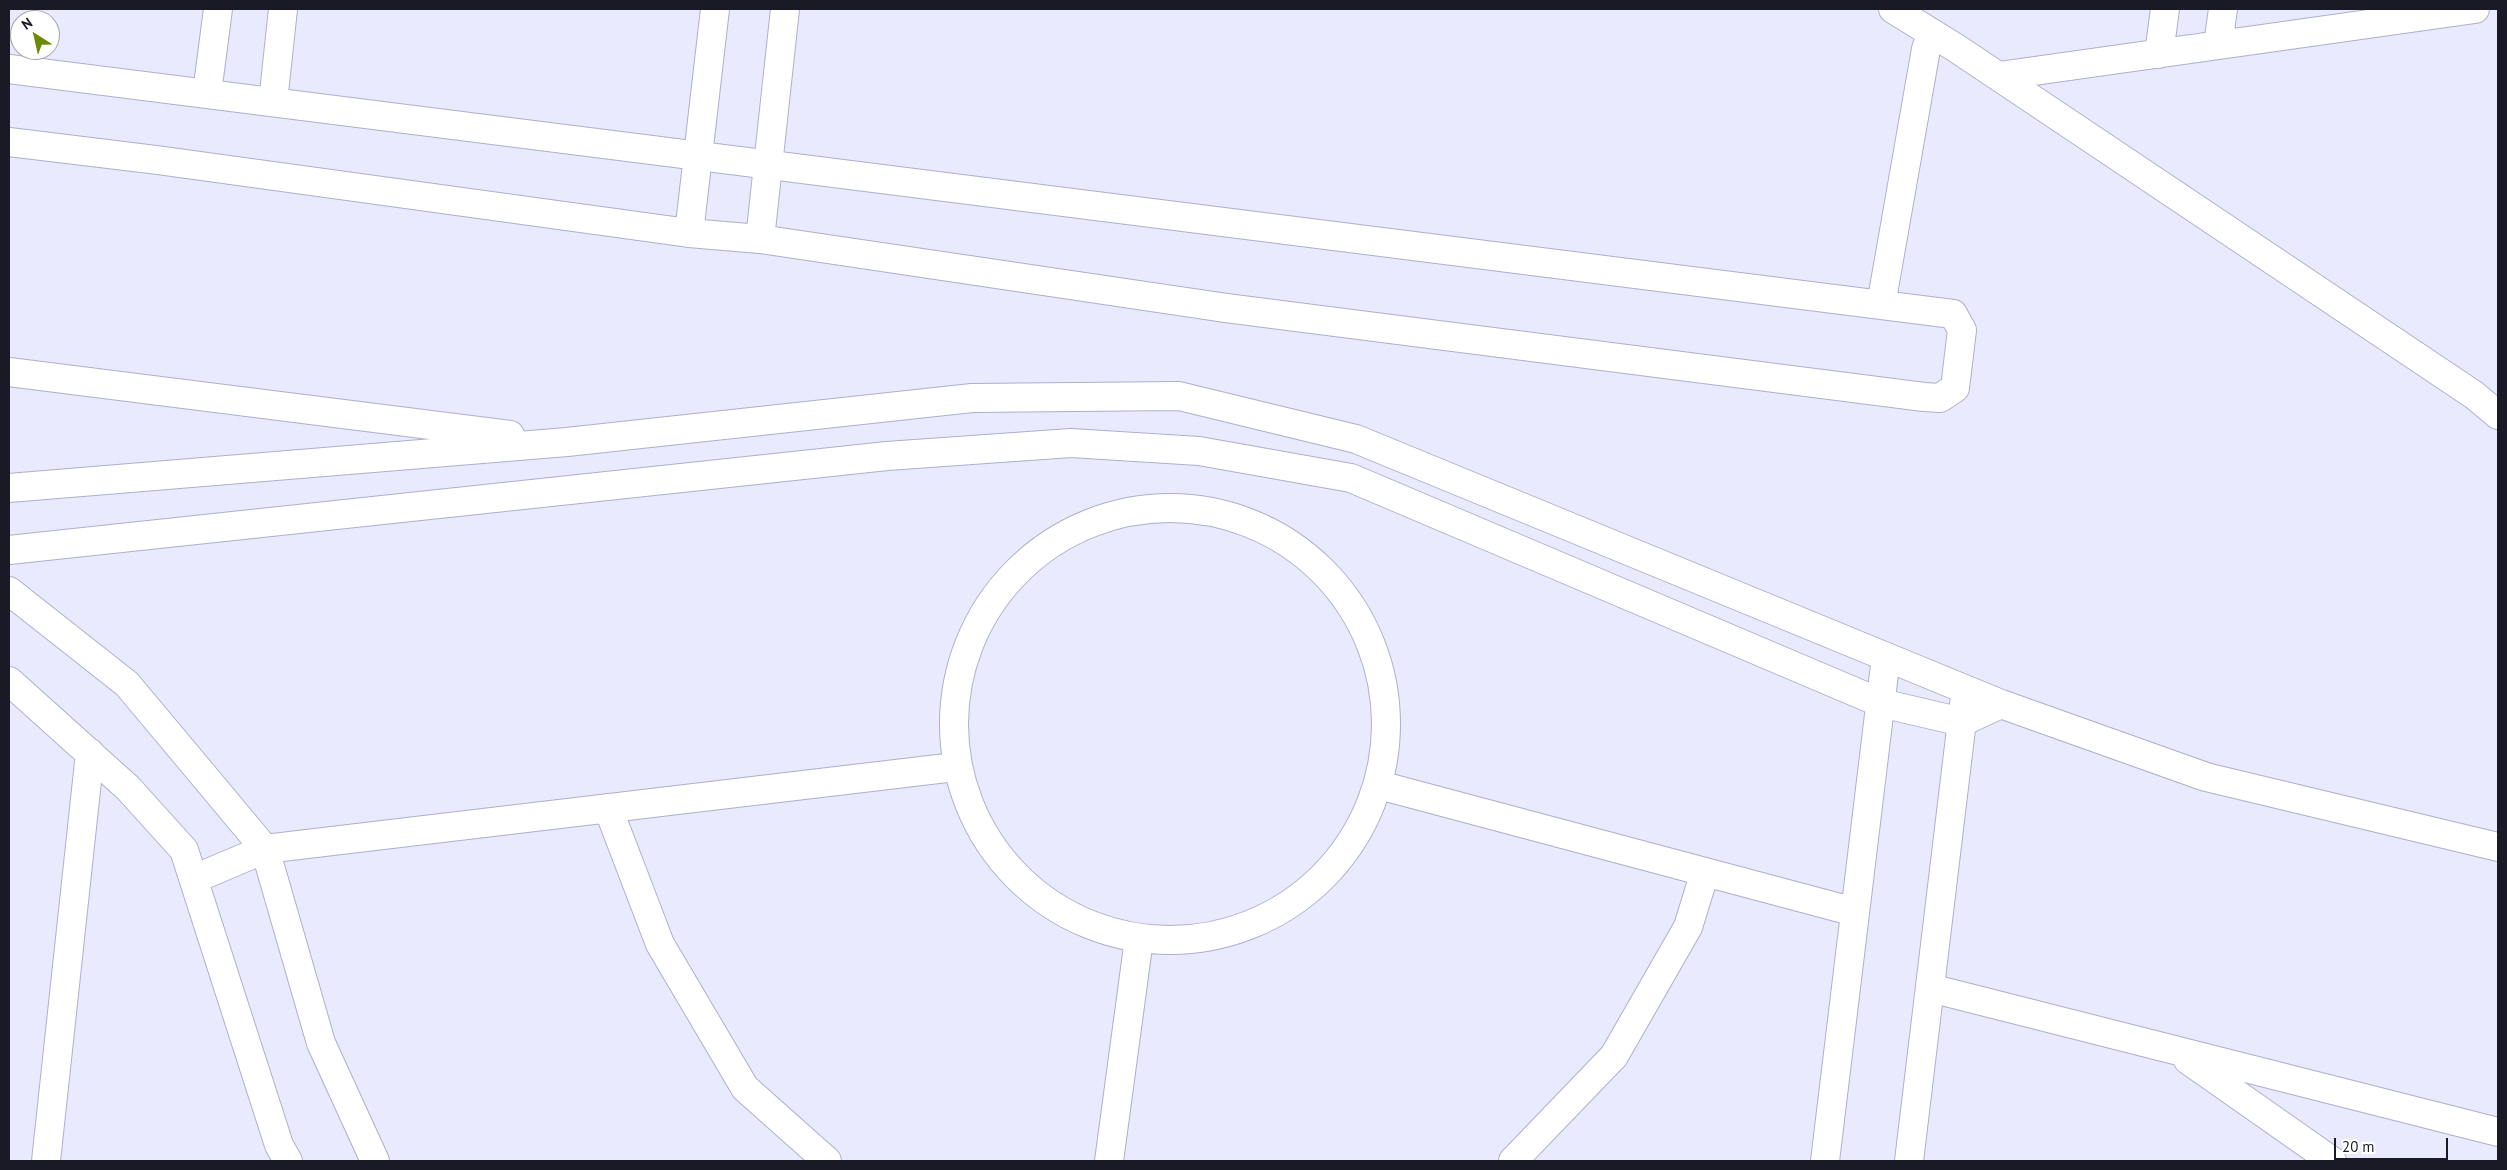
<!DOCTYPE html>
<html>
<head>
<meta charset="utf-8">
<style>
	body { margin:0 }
	#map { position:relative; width:2507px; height:1170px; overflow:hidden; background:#e9eafd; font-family:"PT Sans",sans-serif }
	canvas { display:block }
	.frame { position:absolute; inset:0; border:10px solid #191a25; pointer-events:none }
	.north { position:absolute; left:10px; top:10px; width:50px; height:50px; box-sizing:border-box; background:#fff; border:1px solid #a3a3a8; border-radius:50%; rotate:325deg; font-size:14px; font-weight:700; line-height:20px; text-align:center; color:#191a25 }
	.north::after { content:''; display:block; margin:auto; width:18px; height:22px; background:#6c8902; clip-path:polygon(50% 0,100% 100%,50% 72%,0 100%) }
	.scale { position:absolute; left:2334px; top:1138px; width:114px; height:22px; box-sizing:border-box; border:2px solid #191a25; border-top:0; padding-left:6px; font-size:15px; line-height:18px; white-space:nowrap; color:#191a25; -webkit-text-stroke:4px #fff; paint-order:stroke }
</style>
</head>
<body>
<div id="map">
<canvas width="2507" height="1170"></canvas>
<div class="frame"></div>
<div class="north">N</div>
<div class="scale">20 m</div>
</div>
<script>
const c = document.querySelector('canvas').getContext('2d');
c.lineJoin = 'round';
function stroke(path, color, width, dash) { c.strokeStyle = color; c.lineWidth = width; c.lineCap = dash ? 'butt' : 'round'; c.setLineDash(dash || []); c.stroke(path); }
const minor = new Path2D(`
	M1893,9l63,39 518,347 24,20
	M2218,45l5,-36
	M2159,54l6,-45
	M9,69l1944,245 9,16 -7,58 -15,10 -16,-1 -698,-89 -466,-69 -71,-6 -532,-73 -148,-18
	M1999,76l476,-67
	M207,93l11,-84
	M273,102l10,-93
	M689,233l26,-224
	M760,239l25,-230
	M1881,305l45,-256 6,-16
	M9,372l501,63
	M9,488l558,-46 405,-44 207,-2 177,43 645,265 205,73 292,70
	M954 724a216 216 0 1 1 432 0a216 216 0 1 1-432 0Z
	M9,550l878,-94 184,-13 128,8 152,27 530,225 81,19 39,-18
	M9,591l118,93 138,165 56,194 54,118
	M9,681l119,107 56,62 95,295 9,16
	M1379,785l476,127
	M608,808l52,136 85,144 82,73
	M194,879l71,-30 690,-82
	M1930,988l568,144
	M2188,1060l144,101
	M46,1161l44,-408
	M1109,1161l30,-222
	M1513,1161l101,-105 74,-129 17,-55
	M1825,1161l61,-504
	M1909,1161l55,-457`);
stroke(minor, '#adafcd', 30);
stroke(minor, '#fff', 28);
</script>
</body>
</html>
